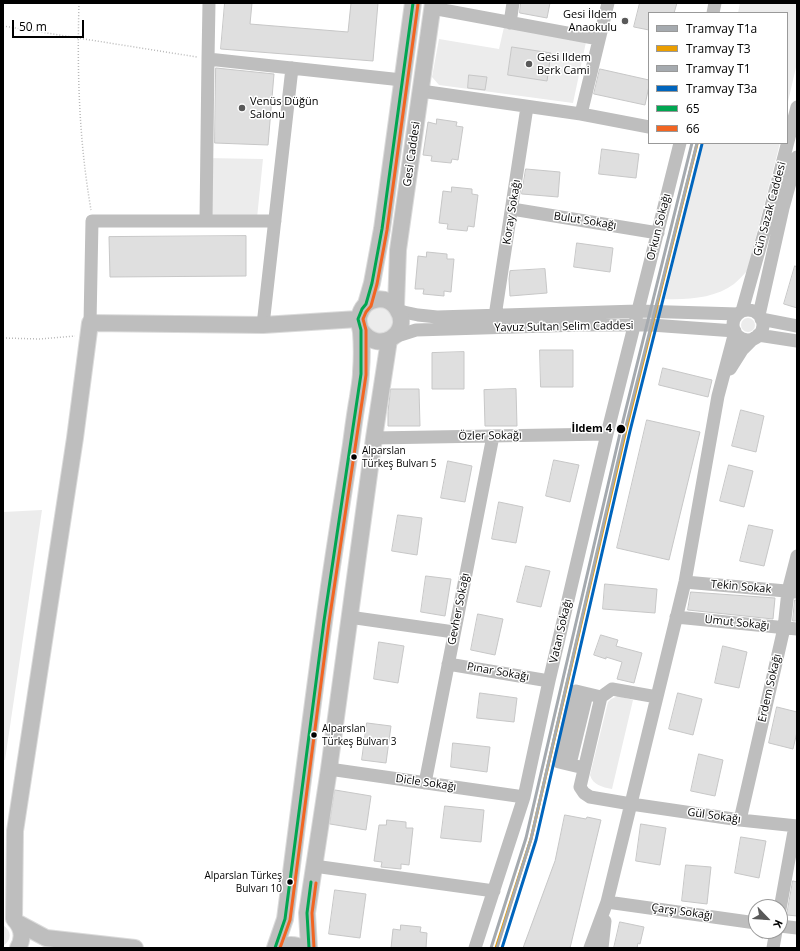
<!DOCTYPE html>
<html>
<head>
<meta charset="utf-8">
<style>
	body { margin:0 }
	#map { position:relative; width:800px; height:951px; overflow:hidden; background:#fff; font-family:"Open Sans",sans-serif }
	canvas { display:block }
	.frame { position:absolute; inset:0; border:4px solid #000; pointer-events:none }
	.legend { position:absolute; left:648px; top:12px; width:140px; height:132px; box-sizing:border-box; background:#fff; border:1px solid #999; margin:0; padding:5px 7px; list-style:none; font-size:12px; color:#000 }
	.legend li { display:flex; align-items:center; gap:8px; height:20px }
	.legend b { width:20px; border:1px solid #999 }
	.north { position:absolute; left:748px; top:899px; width:40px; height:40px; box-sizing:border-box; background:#fff; border:1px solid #999; border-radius:50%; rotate:115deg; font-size:11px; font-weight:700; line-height:16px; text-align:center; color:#000 }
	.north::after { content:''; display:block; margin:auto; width:14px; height:18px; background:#595959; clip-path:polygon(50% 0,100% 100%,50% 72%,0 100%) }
	.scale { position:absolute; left:12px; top:20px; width:72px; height:18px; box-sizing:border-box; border:2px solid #000; border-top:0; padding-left:5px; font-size:12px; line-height:14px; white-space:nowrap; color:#000; -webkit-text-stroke:3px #fff; paint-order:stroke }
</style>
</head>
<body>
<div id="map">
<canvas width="800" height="951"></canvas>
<div class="frame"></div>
<ul class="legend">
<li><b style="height:5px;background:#a5aaaf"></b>Tramvay T1a</li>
<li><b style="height:5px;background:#eb9e00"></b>Tramvay T3</li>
<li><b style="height:5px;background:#a5aaaf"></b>Tramvay T1</li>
<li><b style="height:5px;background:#0065bd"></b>Tramvay T3a</li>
<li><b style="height:5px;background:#00a651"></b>65</li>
<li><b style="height:5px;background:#f26522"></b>66</li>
</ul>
<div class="north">K</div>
<div class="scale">50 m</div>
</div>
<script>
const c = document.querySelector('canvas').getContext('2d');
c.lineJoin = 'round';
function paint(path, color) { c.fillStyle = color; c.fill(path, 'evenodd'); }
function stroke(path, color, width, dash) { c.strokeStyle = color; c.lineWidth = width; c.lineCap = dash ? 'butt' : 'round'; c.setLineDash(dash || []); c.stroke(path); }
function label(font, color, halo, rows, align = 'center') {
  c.font = font + ' "Open Sans",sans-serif'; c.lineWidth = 3; c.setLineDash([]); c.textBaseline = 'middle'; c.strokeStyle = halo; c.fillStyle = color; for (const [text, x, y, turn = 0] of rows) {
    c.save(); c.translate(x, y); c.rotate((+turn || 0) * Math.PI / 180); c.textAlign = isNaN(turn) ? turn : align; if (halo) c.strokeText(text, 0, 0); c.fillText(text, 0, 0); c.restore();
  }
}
const green = new Path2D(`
	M740,3h57v60l-10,43v-93h-49z
	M504,27l82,15 -13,61 -134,-18 -7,-8 7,-38 60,10z
	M703,143h77l-33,128c-4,4 -8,9 -13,13 -18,14 -47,16 -69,15z
	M204,158l59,1 -6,59 -55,1z
	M381,306l10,5 3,14 -8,9 -15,-1 -6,-13 5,-11z
	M741 325a7 7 0 1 1 14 0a7 7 0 1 1-14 0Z
	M42,510l-37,250h-2v-248z
	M618,696l15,4 -21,89c-10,-2 -19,-4 -22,-14l18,-73 3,-3z
	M3,925c9,6 9,15 0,21z`);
const building = new Path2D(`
	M225,3h27l-2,21 98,8 3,-29h27l-5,58 -152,-12z
	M521,3h29l-3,15 -27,-5z
	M640,3h37l-3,10h-25v17l-15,-3z
	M512,47l39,6 -4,28 -39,-6z
	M216,68l58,6 -6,71 -53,-2z
	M600,69l49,11v6l-4,19 -51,-11z
	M469,75l18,2 -2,13 -17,-2z
	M437,119l20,3 -1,4 7,1 -5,33 -6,-1 -1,4 -20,-2 1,-5 -9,-1 5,-33 8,2z
	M602,149l37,5 -3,24 -37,-4z
	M526,169l34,3 -2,25 -36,-3z
	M452,187l20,2v5l6,1 -4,32 -6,-1 -1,5 -20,-2 1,-5 -9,-1 4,-32 8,1z
	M246,236v40l-136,1 -1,-40z
	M577,243l36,5 -3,24 -36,-5z
	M427,252l20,2v5h7l-3,33 -7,-1v5l-21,-2 1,-5h-9l3,-33 8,1z
	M795,266l2,1v41l-13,-4z
	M545,269l2,24 -37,3 -1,-17 1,-8z
	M540,350h33v37h-32z
	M464,352v37h-32v-36z
	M663,368l49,12 -4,17 -49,-12z
	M391,389h28l1,37h-32v-14z
	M516,389l1,37h-32l-1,-36z
	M741,410l23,6 -8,36 -24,-6z
	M647,420l53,12 -31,128 -52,-12z
	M554,460l25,5 -9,37 -24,-6z
	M448,461l24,5 -7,36 -24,-4z
	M729,465l24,6 -9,36 -24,-6z
	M499,502l24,5 -7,36 -24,-4z
	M398,515l24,3 -5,37 -25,-4z
	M749,525l24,5 -9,36 -24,-5z
	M526,566l24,5 -9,36 -24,-5z
	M426,576l25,3 -6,37 -24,-4z
	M605,584l52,5 -2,24 -52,-4z
	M691,592l84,6 -2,21 -85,-9z
	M795,600h2v21h-4z
	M478,614l25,5 -8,36 -24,-5z
	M601,635l17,5 -2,6 26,7 -8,30 -17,-4 5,-17 -16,-5v2l-12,-4z
	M379,642l25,4 -6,37 -24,-4z
	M723,646l24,6 -8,36 -24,-5z
	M480,693l37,5 -3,24 -37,-4z
	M678,693l24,6 -9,36 -24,-6z
	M777,707l20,5v20l-4,17 -24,-6z
	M367,723l24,3 -5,37 -24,-3z
	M453,743l37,4 -3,25 -36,-5z
	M699,754l24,6 -8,36 -24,-5z
	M335,790l36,6 -5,34 -36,-6z
	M445,806l39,4 -3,32 -40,-4z
	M565,815l21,4 1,-2 14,3 -31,128h-47l32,-87z
	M387,820l19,2v6h7l-4,37 -8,-1v5l-20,-2 1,-5 -8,-1 5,-36h7z
	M641,824l25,4 -6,37 -24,-4z
	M741,837l25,4 -7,37 -24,-5z
	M686,865l25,2 -4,37 -25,-3z
	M793,881l4,1v34l-10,-1z
	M335,890l31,4 -6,44 -31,-4z
	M620,922l24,5 -4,17 -2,-1 -1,5h-23z
	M401,925l20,2 -1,5 7,1 -1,15h-35l2,-19 7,1z`);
const path = new Path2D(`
	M79,3c-2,71 0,137 12,207
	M3,26l194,31
	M3,338l37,1 35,-3`);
const minor = new Path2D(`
	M209,3l-1,56 194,21
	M432,8l167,31
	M713,13l2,-10
	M510,23l3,-20
	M421,91l160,23 68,13
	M581,114l27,-111
	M512,209l146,24
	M206,221l2,-162
	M733 325a15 15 0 1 1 30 0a15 15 0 1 1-30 0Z
	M399,311l19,4 19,2 201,-6 100,3
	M742,311l22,-78 33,-126
	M759,315l24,-107 14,-51
	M495,316l32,-209
	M761,319l36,7
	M90,323l2,-102h183
	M263,325l29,-257
	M758,335l39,6
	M394,337l22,-7 165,-5h70l84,6
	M730,369l12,-19 12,-12
	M374,438l233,-4
	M685,582l112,10
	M349,617l105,15
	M676,617l121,12
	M448,664l101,17
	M657,697l-45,-8 -11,8 -21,90 4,6 6,4 41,7 109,16 57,6
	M570,764l17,-70
	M584,768l-25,-6 17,-71 25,6
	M329,769l195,28
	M425,783l68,-347
	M740,820l44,-192 4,-37 9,-35
	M314,866l180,25
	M607,902l149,21
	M780,909l15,-83
	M780,926l17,2
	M475,948l49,-151 25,-116 58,-247 73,-291
	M590,948l17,-46 78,-320 33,-186 17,-64
	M602,948l3,-27
	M773,948l3,-17`);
const major = new Path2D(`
	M366,304l6,-21 10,-54 31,-226
	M396,306l2,-56 35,-247
	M14,918l1,-87 60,-393 15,-115 173,2 95,-6
	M14,919c8,8 10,19 4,29
	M18,923l28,15 89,10
	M275,948l10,-29c13,-99 25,-198 39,-297 8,-60 18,-119 27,-178 2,-15 4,-31 7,-47 1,-8 3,-17 3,-25 1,-13 1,-27 0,-40 -1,-7 -4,-12 -1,-18 5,-17 28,-20 37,-5 16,24 -19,47 -36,21
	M279,948c8,-4 16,-4 24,0
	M309,948l-2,-35 22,-144 45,-331 15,-98`);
const bus1 = new Path2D(`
	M275,948l10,-29 39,-298 37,-247v-44l-3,-11 4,-10 4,-5 6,-21 10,-54 31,-226
	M309,948l-2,-35 4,-31`);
const bus2 = new Path2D(`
	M280,948l10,-28 39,-298 37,-247v-45l-3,-11 3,-7 5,-6 6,-22 10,-54 31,-226
	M314,948l-2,-35 4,-30`);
const tram1 = new Path2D(`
	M491,948l35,-110 95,-409 71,-286`);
const tram2 = new Path2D(`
	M496,948l35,-109 95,-409 71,-286`);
const tram3 = new Path2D(`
	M497,948l34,-109 94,-409 72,-287`);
const tram4 = new Path2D(`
	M502,948l34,-108 94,-409 72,-287`);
const markers = [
	[625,21,4,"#595959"],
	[529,64,4,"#595959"],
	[242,108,4,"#595959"],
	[621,429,5,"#000"],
	[354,457,3.5,"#000"],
	[314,735,3.5,"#000"],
	[290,882,3.5,"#000"]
];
const busNames = [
	["Alparslan",362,451],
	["Türkeş Bulvarı 5",362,464],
	["Alparslan",322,729],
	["Türkeş Bulvarı 3",322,742],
	["Alparslan Türkeş",282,876,"right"],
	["Bulvarı 10",282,889,"right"]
];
const poiNames = [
	["Gesi İldem",617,15,"right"],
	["Anaokulu",617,28,"right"],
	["Gesi Ildem",537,58],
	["Berk Cami",537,71],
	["Venüs Düğün",250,102],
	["Salonu",250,115]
];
const streetNames = [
	["Gesi Caddesi",412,154,-82],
	["Gün Sazak Caddesi",770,209,-75],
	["Koray Sokağı",512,212,-81],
	["Bulut Sokağı",585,221,9],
	["Orkun Sokağı",659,227,-76],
	["Yavuz Sultan Selim Caddesi",564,327,-1],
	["Özler Sokağı",490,436,-1],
	["Tekin Sokak",741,587,5],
	["Gevher Sokağı",459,609,-79],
	["Umut Sokağı",737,623,6],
	["Vatan Sokağı",561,631,-77],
	["Pınar Sokağı",498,672,10],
	["Erdem Sokağı",770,688,-77],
	["Dicle Sokağı",426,783,8],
	["Gül Sokağı",714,816,8],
	["Çarşı Sokağı",682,912,8]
];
const stopNames = [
	["İldem 4",612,429]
];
paint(green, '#ececec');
paint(building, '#dfdfdf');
stroke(building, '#c7c7c7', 1);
stroke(major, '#dbdbdb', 18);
stroke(path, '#b9b9b9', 1.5, [1, 2]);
stroke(minor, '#bebebe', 13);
stroke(major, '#bebebe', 16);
stroke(bus1, '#00a651', 3);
stroke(bus2, '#f26522', 3);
stroke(tram1, '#a5aaaf', 3);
stroke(tram2, '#eb9e00', 3);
stroke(tram3, '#a5aaaf', 3);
stroke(tram4, '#0065bd', 3);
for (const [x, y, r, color] of markers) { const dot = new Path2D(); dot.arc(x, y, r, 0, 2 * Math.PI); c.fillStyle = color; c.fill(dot); stroke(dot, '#fff', 1.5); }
label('10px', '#000', '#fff', busNames, 'left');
label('11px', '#000', '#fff', poiNames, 'left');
label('11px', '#000', '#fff', streetNames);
label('bold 11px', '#000', '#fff', stopNames, 'right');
</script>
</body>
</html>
